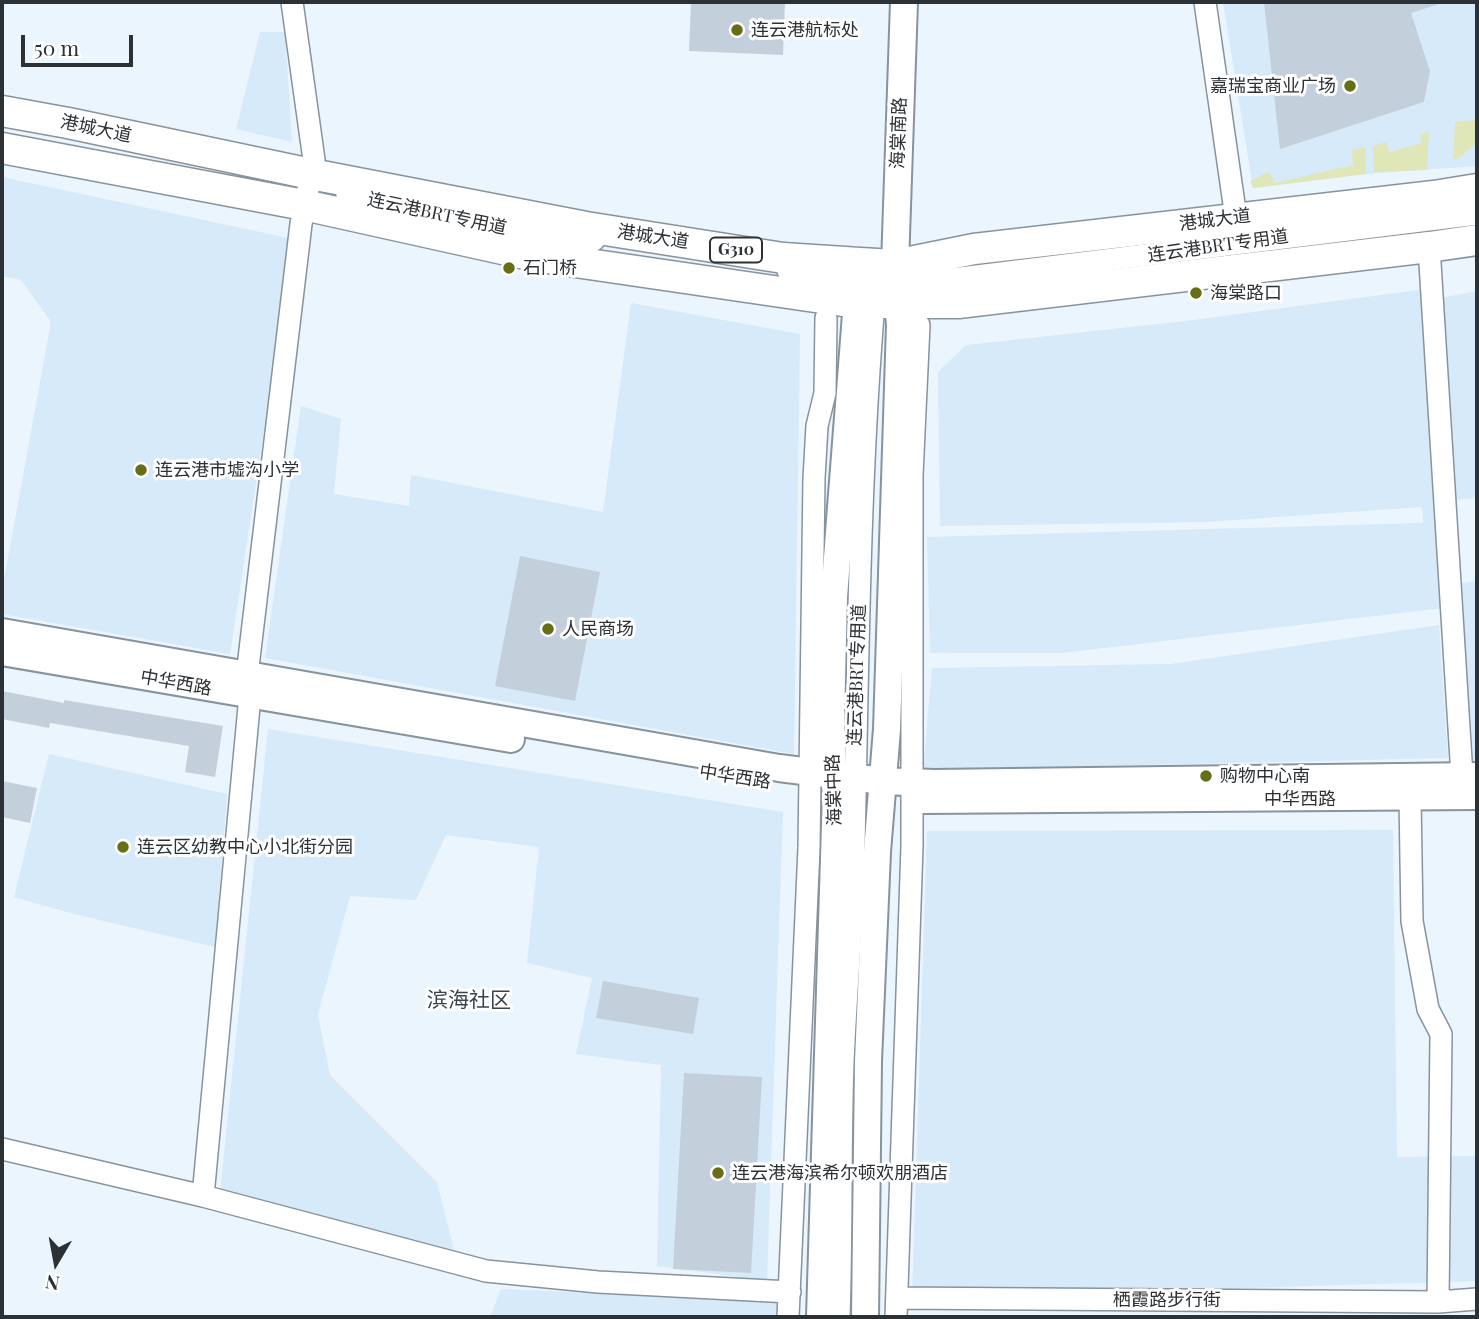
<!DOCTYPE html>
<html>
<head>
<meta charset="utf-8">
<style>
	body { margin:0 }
	#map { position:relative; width:1479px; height:1319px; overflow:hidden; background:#eaf5fe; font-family:"Playfair Display",serif }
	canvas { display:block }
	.frame { position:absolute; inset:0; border:4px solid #2c3135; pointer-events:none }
	.north { position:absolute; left:21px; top:1228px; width:70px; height:70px; -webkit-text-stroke:5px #fff; paint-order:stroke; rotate:190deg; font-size:19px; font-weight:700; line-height:28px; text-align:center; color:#2c3135 }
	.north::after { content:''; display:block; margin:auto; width:24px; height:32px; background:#2c3135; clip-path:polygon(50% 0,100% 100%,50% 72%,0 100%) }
	.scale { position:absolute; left:21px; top:35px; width:112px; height:32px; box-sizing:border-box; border:4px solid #2c3135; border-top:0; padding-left:9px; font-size:21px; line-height:24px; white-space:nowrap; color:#2c3135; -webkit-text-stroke:5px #fff; paint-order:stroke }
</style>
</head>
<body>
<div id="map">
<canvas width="1479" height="1319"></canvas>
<div class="frame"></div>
<div class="north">N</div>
<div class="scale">50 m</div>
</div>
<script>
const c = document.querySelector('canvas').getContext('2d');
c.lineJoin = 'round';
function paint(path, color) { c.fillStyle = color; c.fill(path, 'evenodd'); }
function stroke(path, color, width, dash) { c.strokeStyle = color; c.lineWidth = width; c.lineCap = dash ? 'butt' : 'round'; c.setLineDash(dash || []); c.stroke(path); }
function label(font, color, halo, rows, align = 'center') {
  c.font = font + ' "Playfair Display","Noto Sans SC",serif'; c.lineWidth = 6; c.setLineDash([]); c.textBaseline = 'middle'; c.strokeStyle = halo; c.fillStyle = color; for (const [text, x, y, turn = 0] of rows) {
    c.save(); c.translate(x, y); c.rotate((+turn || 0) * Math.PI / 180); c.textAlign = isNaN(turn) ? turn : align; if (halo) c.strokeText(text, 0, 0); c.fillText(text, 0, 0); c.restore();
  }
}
const built = new Path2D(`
	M1223,2h254v164l-111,8 -113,14z
	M260,32h25l7,110 -56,-13z
	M2,177l291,62 -63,415 -228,-40v-23l49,-269 -30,-42 -19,-4z
	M1433,288l18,319 -389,46h-132l-3,-116 496,-14 -1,-16 -217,15 -265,4 -2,-154 28,-27 220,-24z
	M1477,291v207l-22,2 -14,-202z
	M631,303l169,31 -6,420 -529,-96 36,-252 40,13 -7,75 75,12 2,-31 192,37z
	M1477,581v186h-3l-13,-184z
	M1439,625l9,133 -525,12 9,-102 239,-4z
	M268,729l515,83 -16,469 -110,-15 4,-201 -85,-11 16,-76 -65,-15 12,-116 -93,-12 -30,65 -66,-4 -32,119 12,60 107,107 17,68 -234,-58z
	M49,754l178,40 -12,153 -141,-33 -60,-17z
	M1393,830l4,327 80,-1v125l-565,17 15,-467z
	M501,1289l278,12 -1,16h-288z`);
const green = new Path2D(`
	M1477,120v23l-20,16h-4l2,-37z
	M1429,132l-2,38 -53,2 -1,-26 13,-4 3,10 33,-9 -2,-9z
	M1365,147l1,27 -113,14 -3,-7 19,-9 6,11 78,-18 -1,-15z`);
const building = new Path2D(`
	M691,2h94l-2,53 -94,-4z
	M1264,2h175v2l-28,9 19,58 -6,31 -144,47z
	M520,556l80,16 -25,129 -80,-15z
	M2,691l62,12v-3l159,26 -8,51 -30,-5 4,-26 -139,-23 -1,5 -47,-9z
	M2,781l35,7 -7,35 -28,-6z
	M603,981l96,17 -6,36 -97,-16z
	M684,1073l78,4 -11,196 -78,-4z`);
const minor = new Path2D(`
	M1205,2l29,202
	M347,196c82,17 164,38 247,44
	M1429,247l33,529
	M788,271l88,13 28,1 573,-71
	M1410,798l2,123 16,88 13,25 -3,268
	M2,1149l201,47 283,75 112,11 192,10
	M203,1196l47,-500 -3,-21 54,-451 13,-64 -22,-158
	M897,1298l541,4 39,-3
	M788,1317l21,-469 5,-370 3,-52 8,-33 1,-75
	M839,1317c3,-84 1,-169 4,-254 3,-72 10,-144 11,-216 4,-186 5,-371 21,-556
	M896,1317l16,-471v-371l7,-150`);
const major = new Path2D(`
	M2,632l777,136 104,13 51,2 543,-7
	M2,652l509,87
	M922,800l555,-4
	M820,1317l16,-525 -3,-17 -2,-56 3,-122 26,-334
	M865,1317l3,-256 9,-209 10,-123 13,-404 -5,-60 9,-263`);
const highway = new Path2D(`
	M2,111l66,12 243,51 275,53 197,31 77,5 35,2 79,-16 460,-53 43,-7
	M2,148l302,57 230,51 322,47h102l471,-56 48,-7`);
const markers = [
	[737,30,7,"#666f16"],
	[1350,86,7,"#666f16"],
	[509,268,7,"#666f16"],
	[1196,293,7,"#666f16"],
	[141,470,7,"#666f16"],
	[548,629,7,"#666f16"],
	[1206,776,7,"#666f16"],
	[123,847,7,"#666f16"],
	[718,1173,7,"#666f16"]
];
const shields = [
	[736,250,52]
];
const shieldNames = [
	["G310",736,250]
];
const poiNames = [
	["连云港航标处",751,30],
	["嘉瑞宝商业广场",1336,86,"right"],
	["石门桥",523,268],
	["海棠路口",1210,293],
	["连云港市墟沟小学",155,470],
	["人民商场",562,629],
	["购物中心南",1220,776],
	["连云区幼教中心小北街分园",137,847],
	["连云港海滨希尔顿欢朋酒店",732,1173]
];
const streetNames = [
	["港城大道",96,129,12],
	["海棠南路",899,133,-88],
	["连云港BRT专用道",437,214,12],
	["港城大道",1215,220,-7],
	["港城大道",653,237,9],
	["连云港BRT专用道",1218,246,-8],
	["连云港BRT专用道",857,675,-88],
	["中华西路",176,683,10],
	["中华西路",735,777,9],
	["海棠中路",834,790,-92],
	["中华西路",1300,799],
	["栖霞路步行街",1167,1300]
];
const quarterNames = [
	["滨海社区",469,1000]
];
paint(built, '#d6eaf9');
paint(green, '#dfe7b8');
paint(building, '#c3d0db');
stroke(minor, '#87939d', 24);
stroke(major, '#87939d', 30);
stroke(highway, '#87939d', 33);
stroke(minor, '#fff', 21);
stroke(major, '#fff', 26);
stroke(highway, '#fff', 30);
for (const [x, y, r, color] of markers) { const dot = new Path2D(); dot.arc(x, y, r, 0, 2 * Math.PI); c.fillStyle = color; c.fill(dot); stroke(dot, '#fff', 2.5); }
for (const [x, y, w] of shields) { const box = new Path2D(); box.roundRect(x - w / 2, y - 12.5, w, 25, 5); c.fillStyle = '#fff'; c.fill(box); stroke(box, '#2c3135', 2); }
label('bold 16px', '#2c3135', null, shieldNames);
label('18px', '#2c3135', '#fff', poiNames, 'left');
label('18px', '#2c3135', '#fff', streetNames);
label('21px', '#39434c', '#fff', quarterNames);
</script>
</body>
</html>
